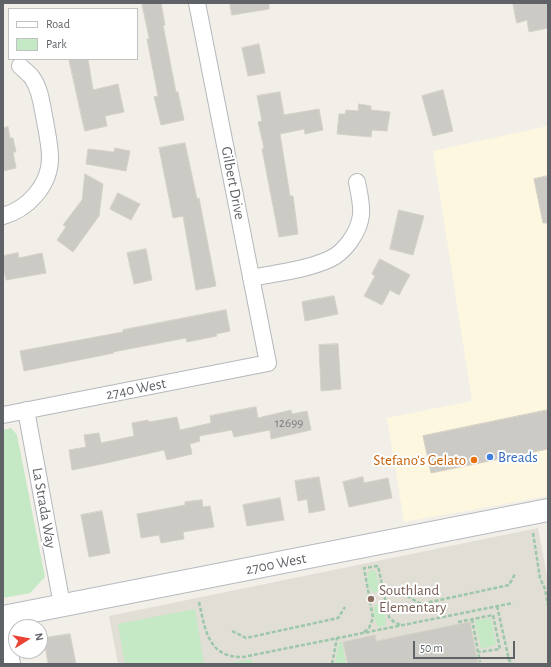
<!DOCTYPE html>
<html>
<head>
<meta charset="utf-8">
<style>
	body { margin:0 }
	#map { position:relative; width:551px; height:667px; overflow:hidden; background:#f1efe8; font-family:"Alegreya Sans",sans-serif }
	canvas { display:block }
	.frame { position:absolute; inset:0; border:4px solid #5f6368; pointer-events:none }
	.legend { position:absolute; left:8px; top:8px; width:130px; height:52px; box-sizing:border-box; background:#fff; border:1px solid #bfc1c3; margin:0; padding:5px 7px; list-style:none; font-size:12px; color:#5f6368 }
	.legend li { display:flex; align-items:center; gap:8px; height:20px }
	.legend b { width:20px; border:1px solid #bfc1c3 }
	.north { position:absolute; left:8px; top:619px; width:40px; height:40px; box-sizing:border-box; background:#fff; border:1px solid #bfc1c3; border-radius:50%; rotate:79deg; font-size:11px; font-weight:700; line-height:16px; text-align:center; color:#5f6368 }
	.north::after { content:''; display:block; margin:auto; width:14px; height:18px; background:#ea4335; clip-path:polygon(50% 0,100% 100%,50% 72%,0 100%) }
	.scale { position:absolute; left:413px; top:641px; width:102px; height:18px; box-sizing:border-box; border:2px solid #5f6368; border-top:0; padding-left:5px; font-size:12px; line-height:14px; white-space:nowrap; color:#5f6368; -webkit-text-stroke:3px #fff; paint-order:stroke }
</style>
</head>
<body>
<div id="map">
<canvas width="551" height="667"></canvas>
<div class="frame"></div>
<ul class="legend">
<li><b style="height:5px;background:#fff"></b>Road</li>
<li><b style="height:11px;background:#c5e8c5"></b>Park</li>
</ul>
<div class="north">N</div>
<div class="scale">50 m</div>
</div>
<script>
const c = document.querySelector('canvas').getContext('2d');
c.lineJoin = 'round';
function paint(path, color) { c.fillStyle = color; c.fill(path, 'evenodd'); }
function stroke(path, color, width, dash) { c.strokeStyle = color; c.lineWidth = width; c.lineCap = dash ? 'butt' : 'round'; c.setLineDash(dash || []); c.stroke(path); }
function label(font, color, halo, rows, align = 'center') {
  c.font = font + ' "Alegreya Sans",sans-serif'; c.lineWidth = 4; c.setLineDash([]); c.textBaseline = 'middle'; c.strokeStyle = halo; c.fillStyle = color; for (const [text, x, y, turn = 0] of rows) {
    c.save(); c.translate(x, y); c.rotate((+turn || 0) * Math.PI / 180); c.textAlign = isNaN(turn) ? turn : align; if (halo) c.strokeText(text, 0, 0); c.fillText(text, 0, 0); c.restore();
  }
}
const commercial = new Path2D(`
	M548,126v370l-144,26 -17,-104 85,-17 -39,-250z`);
const education = new Path2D(`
	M538,528l10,53v83h-430l-9,-48z`);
const green = new Path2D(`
	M11,428l6,7 28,142 -15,16 -27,5v-168z
	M373,570l3,2 3,15 -1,4 -5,2c-5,-5 -7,-16 -4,-22z
	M379,604l4,2 3,15 -1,5 -6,1c-5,-5 -7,-16 -4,-22z
	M195,609l9,55h-79l-7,-40z
	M491,618l5,27 -15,4 -6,-28z
	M339,642h3l4,22h-11z
	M252,659l1,5h-30z`);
const building = new Path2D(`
	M142,3h19l4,22h-2l13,67h2l6,28 -23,5 -7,-28 4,-1 -11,-57h2z
	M230,3h39v6l-37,6z
	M513,3h35v25l-19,4 -2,-12 -10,3z
	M259,44l6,29 -17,3 -6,-28z
	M69,59h19l5,31 25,-6 6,28 -19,4 2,10 -22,5z
	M443,90l10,41 -20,5 -11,-40z
	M280,92l4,23 35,-6 4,21 -18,4 -1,-5 -24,5 10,62h3l5,38 -19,3 -17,-88 2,-1 -6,-26 4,-1 -5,-25z
	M359,104l12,2v4l19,2 -3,19 -15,-1 -1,7 -34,-3 2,-20h6l1,-4 12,1z
	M8,127l2,11h3l3,14h-3l3,16 -13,3v-43z
	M185,143l12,56 2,-1 17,88 -20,4 -13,-74 -10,2 -14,-70z
	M115,148l15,3 -4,20 -40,-7 2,-15 26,3z
	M85,174l18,10 -4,32 -26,36 -16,-12 9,-13 -3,-2 19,-25z
	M548,176v47h-5l-9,-44z
	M118,193l22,11 -9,16 -21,-11z
	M399,210l25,6 -11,39 -23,-6z
	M146,249l6,31 -18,4 -7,-31z
	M18,253l1,5 23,-5 4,20 -40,7 -3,-13v-11z
	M380,259l30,16 -11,20 -9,-5 -8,15 -18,-9 11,-20 -3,-2z
	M334,296l4,18 -33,7 -3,-19z
	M226,310l4,21 -14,3 1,2 -30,6 -1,-4 -73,14 1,1 -90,18 -4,-20 103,-19v-2z
	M338,344l3,45 -20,2 -2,-46z
	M256,407l2,11 33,-8 1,4 15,-3 4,19 -40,9 -1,-9 -36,7 -2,-7 -33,6 1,5 -10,3 2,10 -25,6 -3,-10 -62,14 -30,6 -3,-20 17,-3 -2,-12 15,-2 2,10 33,-7 -2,-13 16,-3 1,2 28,-5 3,13 31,-7 -1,-7z
	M548,410v39l-117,24 -8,-37z
	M319,477l6,33 -16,3 -2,-14 -9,2 -3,-20z
	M363,477l1,6 24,-5 4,20 -43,9 -6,-25z
	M280,498l4,22 -37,6 -4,-21z
	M202,500l1,7 7,-1 4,21 -31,5 1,7 -23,4 -2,-8 -18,3 -4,-24 48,-9v-3z
	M102,511l8,42 -21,4 -8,-42z
	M470,622l8,42h-130l-5,-22 32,-7 1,6z
	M70,634l6,30h-28l-4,-26z`);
const path = new Path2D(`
	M533,533l7,45 5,11 3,16
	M407,596l14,8 88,-19 6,-11
	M199,602c6,27 9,56 44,55l270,-54
	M497,606l12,54 4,4
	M472,619l8,43
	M458,622l35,-7 7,34 -21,3
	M232,631l14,7 92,-20 7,-11
	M364,632l5,-4 4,-10 -9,-50 14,-2 11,51 5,5 7,3
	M332,664l5,-26`);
const minor = new Path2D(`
	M3,216c25,-7 47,-31 47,-58 0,-13 -3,-25 -5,-37 -3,-14 -4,-30 -12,-42 -3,-5 -9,-9 -13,-13
	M251,278c25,-5 55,-8 79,-19 15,-7 29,-27 31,-44 1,-11 -2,-22 -4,-33
	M26,410l36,195
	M3,415l265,-52 -71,-360
	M3,617l9,47`);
const secondary = new Path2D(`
	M3,617l545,-107`);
const markers = [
	[490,457,4,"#3f7fe0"],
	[474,460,4,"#e8710a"],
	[371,599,4,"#8d6e63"]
];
const numberNames = [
	["12699",289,423]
];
const streetNames = [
	["Gilbert Drive",233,183,79],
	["2740 West",136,389,-11],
	["La Strada Way",44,508,80],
	["2700 West",276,564,-11]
];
const shopNames = [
	["Breads",498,457]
];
const foodNames = [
	["Stefano's Gelato",466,460]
];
const educationNames = [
	["Southland",379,590],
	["Elementary",379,607]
];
paint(commercial, '#fef7e0');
paint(education, '#e1ded6');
paint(green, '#c5e8c5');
paint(building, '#cccac5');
stroke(building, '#d6d1c6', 1);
stroke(minor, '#b5b8bc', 18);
stroke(secondary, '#b6babf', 24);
stroke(path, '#9cc7a9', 2.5, [4, 2]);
stroke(minor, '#fff', 16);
stroke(secondary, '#fff', 22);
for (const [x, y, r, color] of markers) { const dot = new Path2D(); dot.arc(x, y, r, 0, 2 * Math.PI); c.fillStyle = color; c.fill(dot); stroke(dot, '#fff', 1.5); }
label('13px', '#7a7d7f', null, numberNames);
label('15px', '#5f6368', '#fff', streetNames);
label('15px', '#366cbe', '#fff', shopNames, 'left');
label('15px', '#c56008', '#fff', foodNames, 'right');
label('15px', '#785e54', '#fff', educationNames, 'left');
</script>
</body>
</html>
